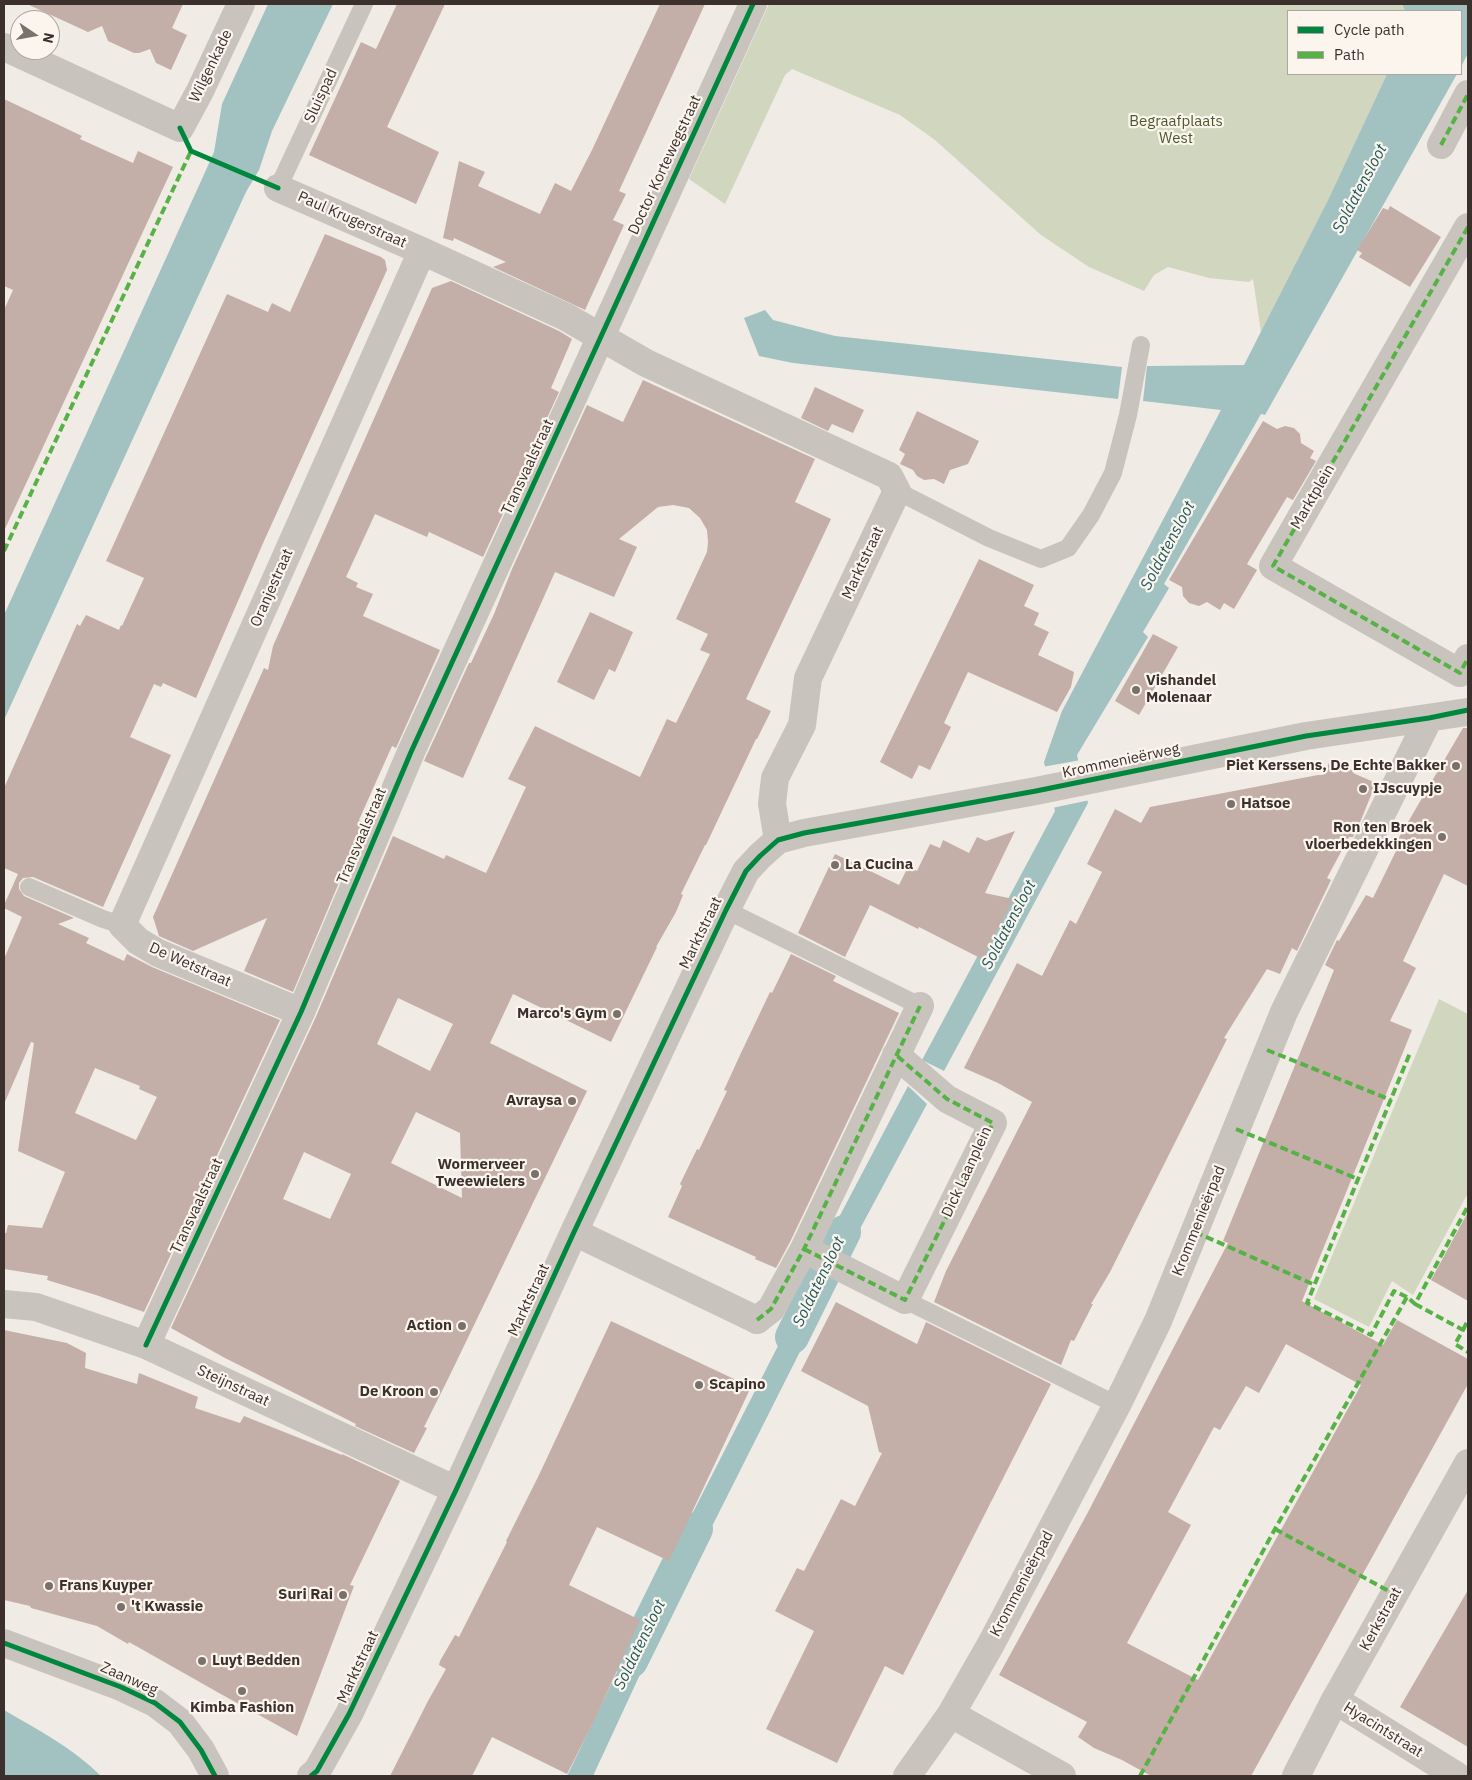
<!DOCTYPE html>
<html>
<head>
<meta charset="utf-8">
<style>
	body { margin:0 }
	#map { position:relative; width:1472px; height:1780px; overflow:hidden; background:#f0ebe5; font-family:"IBM Plex Sans",sans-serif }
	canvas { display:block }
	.frame { position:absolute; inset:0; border:5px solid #3b302b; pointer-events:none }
	.legend { position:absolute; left:1287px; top:10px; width:175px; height:65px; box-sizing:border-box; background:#fbf5ee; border:1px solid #aea6a0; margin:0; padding:6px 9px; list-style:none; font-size:15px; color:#3b302b }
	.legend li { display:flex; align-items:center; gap:10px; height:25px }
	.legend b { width:25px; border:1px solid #aea6a0 }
	.north { position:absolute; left:10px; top:10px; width:50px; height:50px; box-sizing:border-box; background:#fbf5ee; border:1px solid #aea6a0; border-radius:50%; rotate:102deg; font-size:14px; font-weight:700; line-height:20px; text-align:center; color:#3b302b }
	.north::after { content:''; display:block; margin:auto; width:18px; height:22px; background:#7a716c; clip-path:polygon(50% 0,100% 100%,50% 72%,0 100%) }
</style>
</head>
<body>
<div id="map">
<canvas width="1472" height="1780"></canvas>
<div class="frame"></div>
<ul class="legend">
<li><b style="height:6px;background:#00873e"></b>Cycle path</li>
<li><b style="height:6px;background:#57b246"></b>Path</li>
</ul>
<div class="north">N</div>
</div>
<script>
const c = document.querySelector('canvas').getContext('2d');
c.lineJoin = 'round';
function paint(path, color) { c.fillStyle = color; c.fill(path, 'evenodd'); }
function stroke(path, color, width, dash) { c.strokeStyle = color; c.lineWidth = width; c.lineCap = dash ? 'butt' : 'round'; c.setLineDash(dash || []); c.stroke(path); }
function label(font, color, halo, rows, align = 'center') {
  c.font = font + ' "IBM Plex Sans",sans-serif'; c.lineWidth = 4.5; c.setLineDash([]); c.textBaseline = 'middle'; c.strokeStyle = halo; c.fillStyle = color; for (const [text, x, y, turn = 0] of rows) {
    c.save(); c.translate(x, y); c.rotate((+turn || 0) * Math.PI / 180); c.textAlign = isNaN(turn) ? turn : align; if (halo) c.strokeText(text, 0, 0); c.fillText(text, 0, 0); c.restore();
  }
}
const green = new Path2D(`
	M769,4h633l3,7h-117v63h99l-59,126 -67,132 -8,-53 -4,3 -40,-4 -41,-11 -14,8 -10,16 -55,-24 -48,-32 -106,-95 -35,-25 -108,-46 -7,6 -60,129 -36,-25z
	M1439,999l29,15v179l-55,102 -21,-14 -23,46 -55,-28z`);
const water = new Path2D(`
	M268,4h65l-61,127 -13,39 -13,22 -242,528v-105l202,-445 8,-18 8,-48z
	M1402,4h66v49l-7,14v-56h-56z
	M1387,74h70l-192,341 -4,-1 -97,170 5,4 -26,44 5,5 -71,118 11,48 -144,268 -22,-11 133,-249 -11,-49 18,-51 159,-301 -78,-9 4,-35 97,-1 84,-165z
	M765,310l8,10 62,16 287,31 -4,32 -325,-36 -34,-7 -15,-38z
	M908,1086l19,18 -80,149 -21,-11z
	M828,1296l-141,280 -22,-9 138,-270z
	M644,1616l18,11 -69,149h-26z
	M4,1710c34,20 69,38 97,66h-97z`);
const pier = new Path2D(`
	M1081,760l9,40 -38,8 -10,-41z`);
const canal = new Path2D(`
	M792,1337l52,-105
	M631,1661l65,-132`);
const building = new Path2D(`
	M27,4h156l-11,24 15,7 -16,35 -15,-7 -6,-14 -11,4h-5l-26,-12 -6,-15 -14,6z
	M397,4h48l-58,123 52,25 -23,52 -107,-49 52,-113 15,7z
	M660,4h45l-86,187 7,3 -13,26 11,5 -39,85 -92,-43 13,-5 -52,-24 -1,3 -10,-3 16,-77 26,11 -7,14 62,28 15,-31 16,8 21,-41z
	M4,99l78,37 -2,3 53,24 5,-12 35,16 -169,364v-221l9,-20 -9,-4z
	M1390,206l51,31 -31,50 -51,-30 3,-4 -5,-3 26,-42 5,2z
	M325,234l56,23 4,3 2,10 -123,271 -68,157 -33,-15 -2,4 -7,-3 -24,53 41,18 -68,152 -70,-30 -10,1 -4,5v6l5,7 50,22 -16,6 31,14 -3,5 38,18 3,-7 25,13 128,53 -136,292 -48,-17 -49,-15 1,-4 -44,-7v-36h2l2,-8 34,3 23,-56 -47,-21 16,-108 -3,-1 -27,62v-145l18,-42 -18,-9v-3l14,-31 -14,-6v-80l73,-164 3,2 6,-11 33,15 2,-5 1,1 22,-48 -38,-17 121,-267 41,18 4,-9 18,9zM95,1068l45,18 -1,3 18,8 -21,43 -61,-27z
	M451,281l108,50 13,8 -21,49 8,4 -76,165 -54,-25 -2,5 -52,-23 -29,63 12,6 -2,4 17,7 -10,22 77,34 -44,98 -4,-2 -33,74 5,3 -71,169 -49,-21 23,-53 -74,33 -34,-15 -6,-19 111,-249 4,2 5,-24 159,-358z
	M643,380l172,79 -20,43 36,17 -85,180 25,12 -14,28h-1l-50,106h-1l-24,49 2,1 -7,17 -20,35h1l-46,95 -98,-48 -23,49 97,48 -139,288 -24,48 3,1 -13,25 -59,-27 1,-2 -131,-66 -54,-30 144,-309 78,-183 51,23 2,-4 40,18 40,-86 -18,-8 27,-53 105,51 27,-58 9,4 34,-69 -10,-4 8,-16 -32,-15 31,-67 1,-10 -1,-12 -7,-12 -11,-10 -16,-3 -15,2 -39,32 18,8 -23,50 -59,-25 -92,206 -39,-17 45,-98h2l23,-49 18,-45 75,-164 36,17zM398,998l55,26 -23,47 -53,-27zM416,1112l44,21 2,65 -71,-35zM304,1152l47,22 -21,45 -47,-20z
	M815,387l49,23 -11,23 -21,-9 -4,7 -27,-13z
	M917,411l62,30 -11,23 -18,6 -6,14 -10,-5 -10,1 -7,-4 -4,-6 -13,-6 5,-10 -6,-4z
	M1263,421l14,8 8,-3 9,2 6,6 1,9 13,8 -4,7 6,3 -23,39 -6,-3 -40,67 10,6 -23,39 -10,-6 -4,7 -13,-8 -8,4 -10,-3 -6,-7 -1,-9 -13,-7z
	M979,559l55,26 -10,21 15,7 -5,12 15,7 -11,23 36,17 -3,15 -14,25 -89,-40 -24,51 7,4 -21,43 -11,-5 -7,14 -32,-17z
	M590,612l43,20 -18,40 -6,-3 -15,31 -37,-18z
	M1153,634l25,13 -39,68 -24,-14z
	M1463,728h5v158l-24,-12 -41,87 13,7 -26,53 22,9 -110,271 81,44 14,-25 71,39v25l-217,392h-100l-29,-16 -28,-12 -16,-11 9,-15 -88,-47 88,-161 141,-271 -5,-2 111,-271 -9,-5 12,-25 2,1 27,-46 7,3 25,-51 -4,-1zM1286,1344l75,41 -163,295 -71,-37 64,-118 -23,-13 46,-85 6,3 26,-44 13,7z
	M1330,760l24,11 -1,2 23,10 -15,37 -8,17h-4l-22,41 4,2 -34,71 -5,-3 -12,26 -13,-5 -43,69 3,1 -117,233 -19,32h2l-19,37 -3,-1 -10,25 -127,-63 12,-31 86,-169 -34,-19 -34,-15 53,-105 25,13 28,-56 6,4 26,-52 -15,-8 28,-55 26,14 9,-16 168,-32h4l3,-2z
	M1015,831l-30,62 28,6 -31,60 -63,-32 -1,2 -48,-24 -25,52 -47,-24 37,-79 64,31 9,-18 9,4 13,-27 10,4 3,-8 26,13 8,-16 9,4z
	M791,954l45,22 -3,5 66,32 -109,229 -14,26 -21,-9 1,-2 -88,-40 14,-31 -2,-2 17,-35 2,1 28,-59 -3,-1 16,-35 30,-63 2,1z
	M1468,1212v89l-37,-21z
	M836,1302l81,42 9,-22 125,62 -148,291 -18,-9 -48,97 -71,-34 48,-98 -39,-20 22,-43 7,3 37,-72 14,7 27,-53 -3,-1 -11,-46 -67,-35z
	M611,1321l140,66 -82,174 -72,-34 -28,58 71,35 -44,97 -29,57 -75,-37 -20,39h-82l38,-75 18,-32 -7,-4 1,-4 15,-26 4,2 48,-95 -1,-1 33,-66z
	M4,1330l63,13 19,10 -1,15 52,16 2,-11 59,24 -3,11 45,15 4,-7 98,39v-1l58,27 -50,104 4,1 -57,150 -78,-43 -90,-51 -1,2 -31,-18 -66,-18 -1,-2 -26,-6z
	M1468,1590v157l-68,-40z`);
const service = new Path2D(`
	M278,188l86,-184
	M897,491l92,47 52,21 27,-11 23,-33 22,-42 15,-58 13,-70
	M29,887l74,32 19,6
	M726,910l194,96
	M905,1300l212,105`);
const pedestrian = new Path2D(`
	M1468,227l-195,339 187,107 8,-15
	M804,1249l101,51 88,-177 -46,-24 -51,-44
	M757,1320l14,-11 33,-60 116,-243`);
const minor = new Path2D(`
	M4,47l176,81 20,-37 41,-87
	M1441,145l27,-51
	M278,188l144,63 144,66 80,46 243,113 8,15 -89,187 -6,47 -27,53 -3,26 6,36
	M301,1012l-143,-59 -20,-12 -16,-16 300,-674
	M574,1232l183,88
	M4,1304l32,3 110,38 310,145
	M146,1345l155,-333 110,-260 342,-748
	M1335,1700l122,76
	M951,1714l111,62
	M311,1776l6,-5 32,-57 107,-224 118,-258 152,-322 20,-39 14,-15 18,-16 26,-7 232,-42 270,-55 161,-24
	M907,1776l44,-62 40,-70 126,-239 41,-84 126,-309 145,-294`);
const tertiary = new Path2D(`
	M4,1643l117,44 34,16 25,19 21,28 14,26
	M1296,1776l39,-76 133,-237`);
const quiet = new Path2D(`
	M1441,145l27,-51
	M1468,227l-195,339 187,107 8,-15
	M4,551l187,-400
	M1267,1050l124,50
	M1236,1129l122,50
	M1195,1232l120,53
	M804,1249l101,51 88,-177 -46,-24 -51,-44
	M1407,1297l-13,-6 -23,44 -64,-32 103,-250
	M1415,1304l48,26 -8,14 13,8
	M757,1320l14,-11 33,-60 116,-243
	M1463,1330l5,-10
	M1275,1529l119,65
	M1140,1776l135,-247 132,-232 8,7 53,-98`);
const cycleway = new Path2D(`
	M180,128l11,23 87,37
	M146,1345l155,-333 110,-260 342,-748
	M4,1643l117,44 34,16 25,19 21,28 14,26
	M311,1776l6,-5 32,-57 107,-224 118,-258 152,-322 20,-39 14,-15 18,-16 26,-7 232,-42 270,-55 123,-18 39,-8`);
const markers = [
	[1136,690,5,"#7a716c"],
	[1456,766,5,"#7a716c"],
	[1363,789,5,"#7a716c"],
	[1231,804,5,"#7a716c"],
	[1442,837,5,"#7a716c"],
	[835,865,5,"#7a716c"],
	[617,1014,5,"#7a716c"],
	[572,1101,5,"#7a716c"],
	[535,1174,5,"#7a716c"],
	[462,1326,5,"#7a716c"],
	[699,1385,5,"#7a716c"],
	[434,1392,5,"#7a716c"],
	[49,1586,5,"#7a716c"],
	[343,1595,5,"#7a716c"],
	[121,1607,5,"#7a716c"],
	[202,1661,5,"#7a716c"],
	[242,1691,5,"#7a716c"]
];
const streetNames = [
	["Wilgenkade",211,66,-64],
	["Sluispad",321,96,-65],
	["Doctor Kortewegstraat",665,165,-65],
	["Paul Krugerstraat",352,220,24],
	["Transvaalstraat",528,467,-65],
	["Marktplein",1313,497,-60],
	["Marktstraat",863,563,-65],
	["Oranjestraat",272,588,-66],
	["Krommenieërweg",1121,761,-12],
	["Transvaalstraat",362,836,-67],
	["Marktstraat",701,933,-64],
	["De Wetstraat",190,965,24],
	["Dick Laanplein",967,1172,-65],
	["Transvaalstraat",197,1206,-65],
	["Krommenieërpad",1199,1221,-68],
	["Marktstraat",529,1300,-65],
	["Steijnstraat",233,1386,25],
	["Krommenieërpad",1022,1584,-62],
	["Kerkstraat",1381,1619,-61],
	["Marktstraat",358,1667,-65],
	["Zaanweg",129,1679,24],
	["Hyacintstraat",1383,1730,32]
];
const parkNames = [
	["Begraafplaats",1176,122],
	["West",1176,139]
];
const poiNames = [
	["Vishandel",1146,681],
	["Molenaar",1146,698],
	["Piet Kerssens, De Echte Bakker",1446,766,"right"],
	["IJscuypje",1373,789],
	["Hatsoe",1241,804],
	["Ron ten Broek",1432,828,"right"],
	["vloerbedekkingen",1432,845,"right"],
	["La Cucina",845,865],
	["Marco's Gym",607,1014,"right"],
	["Avraysa",562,1101,"right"],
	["Wormerveer",525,1165,"right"],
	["Tweewielers",525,1182,"right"],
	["Action",452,1326,"right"],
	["Scapino",709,1385],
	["De Kroon",424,1392,"right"],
	["Frans Kuyper",59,1586],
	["Suri Rai",333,1595,"right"],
	["'t Kwassie",131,1607],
	["Luyt Bedden",212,1661],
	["Kimba Fashion",242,1708,"center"]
];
const waterNames = [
	["Soldatensloot",1360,189,-62],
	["Soldatensloot",1168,546,-62],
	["Soldatensloot",1009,925,-62],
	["Soldatensloot",819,1282,-64],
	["Soldatensloot",640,1645,-64]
];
paint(green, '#d1d6bf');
paint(water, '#a1c2c1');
paint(pier, '#f0ebe5');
stroke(canal, '#a1c2c1', 34);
paint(building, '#c3afa7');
stroke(service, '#c9c3be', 18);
stroke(pedestrian, '#c9c3be', 28);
stroke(minor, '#c9c3be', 28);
stroke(tertiary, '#c9c3be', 28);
stroke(quiet, '#57b246', 4, [8, 4]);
stroke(cycleway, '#00873e', 5);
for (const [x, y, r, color] of markers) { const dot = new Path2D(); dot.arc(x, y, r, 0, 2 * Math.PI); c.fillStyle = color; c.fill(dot); stroke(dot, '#fbf5ee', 2); }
label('15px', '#3b302b', '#fbf5ee', streetNames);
label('15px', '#4a5a2e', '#fbf5ee', parkNames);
label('bold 15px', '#3b302b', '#fbf5ee', poiNames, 'left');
label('italic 16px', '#1f5a5e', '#fbf5ee', waterNames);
</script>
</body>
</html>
